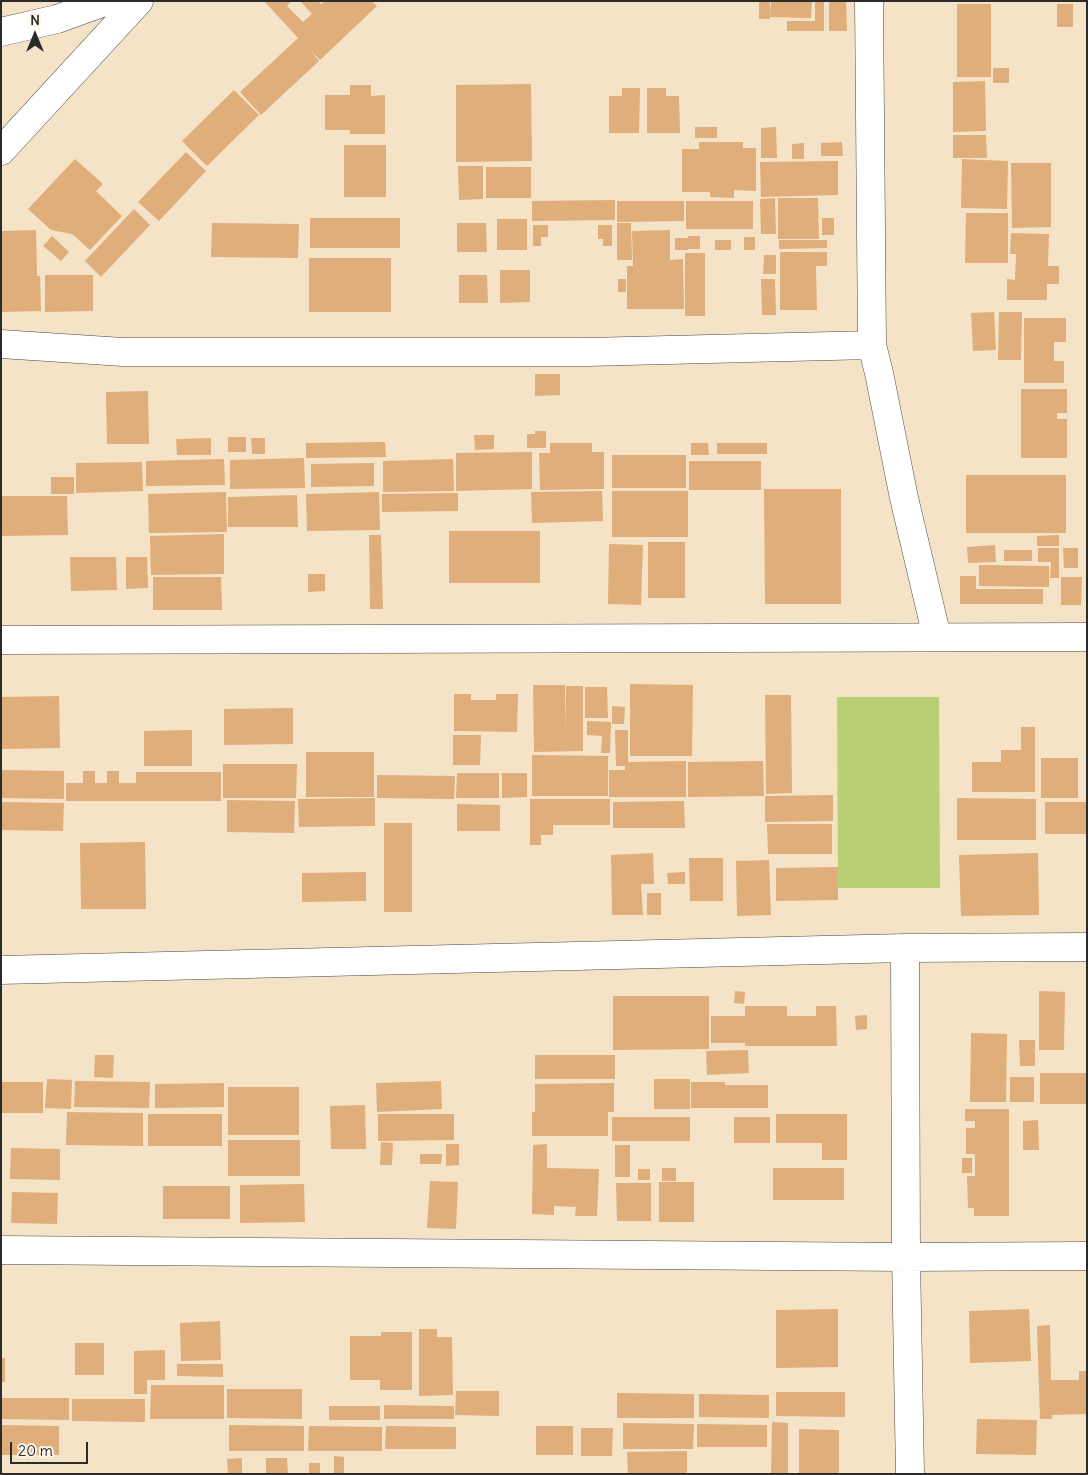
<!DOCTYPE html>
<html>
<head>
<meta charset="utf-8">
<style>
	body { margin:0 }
	#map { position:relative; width:1088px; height:1475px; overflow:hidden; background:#f4e3c7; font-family:Delius,sans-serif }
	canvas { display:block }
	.frame { position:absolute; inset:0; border:2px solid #2b2b2b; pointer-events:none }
	.north { position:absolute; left:10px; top:10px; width:50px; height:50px; -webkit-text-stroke:4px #fcf5e5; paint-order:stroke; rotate:0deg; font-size:14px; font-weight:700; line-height:20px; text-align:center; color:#2b2b2b }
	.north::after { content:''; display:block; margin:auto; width:18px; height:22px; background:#2b2b2b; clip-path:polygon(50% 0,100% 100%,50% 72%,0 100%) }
	.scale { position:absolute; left:10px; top:1442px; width:78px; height:22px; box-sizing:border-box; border:2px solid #2b2b2b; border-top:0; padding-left:6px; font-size:15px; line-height:18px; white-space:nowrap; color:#2b2b2b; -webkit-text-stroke:4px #fcf5e5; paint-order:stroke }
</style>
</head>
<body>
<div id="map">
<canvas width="1088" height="1475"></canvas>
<div class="frame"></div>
<div class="north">N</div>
<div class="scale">20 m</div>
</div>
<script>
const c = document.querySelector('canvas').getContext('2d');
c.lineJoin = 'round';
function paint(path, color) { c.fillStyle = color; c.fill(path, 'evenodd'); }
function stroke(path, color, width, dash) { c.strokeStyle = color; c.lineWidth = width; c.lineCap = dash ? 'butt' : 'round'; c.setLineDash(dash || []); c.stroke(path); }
const green = new Path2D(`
	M837,697h102l1,191h-102z`);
const building = new Path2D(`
	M264,1h27l-4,5 16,16 9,-8 -12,-13h18l3,3 4,-3h47l5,5 -57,54 -10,-10 9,11 -58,54 -21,-23 58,-54z
	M759,1h11v18h-11z
	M771,1h41l-1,17 -41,-1z
	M815,1h9v30h-37v-10h28z
	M829,1h17l1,30h-18z
	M957,4h34v73h-34z
	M1057,4h16v23h-16z
	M993,68h16v15h-16z
	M985,81l1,50 -33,1v-50z
	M531,84l1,77 -76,1v-77z
	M350,85h21v11l14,-1v39h-35v-4h-25v-35h25z
	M622,88h18l-1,45h-30v-37h13z
	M647,88h19v8h13l1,37h-33z
	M234,90l25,25 -52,51 -25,-25z
	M695,127h22v11h-22z
	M776,127l1,31h-16v-30z
	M953,135h33l1,23h-34z
	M699,142h44v6h13v43l-22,-1v8l-24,-1v-5h-28v-43h17z
	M842,142l1,14h-22v-13z
	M804,143v16h-12v-15z
	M344,145h42v52h-42z
	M186,152l20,19 -47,50 -21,-19z
	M75,159l28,25 -7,7 26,25 -32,34 -18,-16 -21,-4 -23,-21z
	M962,159l46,2 -1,48 -46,-1z
	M838,161v34l-77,2 -1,-35z
	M1011,163h40v64l-39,1z
	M458,166h25v33l-24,1z
	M486,167h45v31h-45z
	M775,198l1,36h-15l-1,-35z
	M778,198h40l1,41h-41z
	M615,200v20l-83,1v-20z
	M617,201h67v20l-67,1z
	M686,201h67v28h-67z
	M134,209l16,16 -49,52 -16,-16z
	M966,213h42v50h-43z
	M310,218h90v30h-90z
	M822,218h12v17h-12z
	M497,219h30v31h-30z
	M212,223l87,1 -1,34 -87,-1z
	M457,223h29l1,29h-30z
	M617,223h14l1,37h-15z
	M533,225h15v12h-7v9h-8z
	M598,225h14v21h-9v-7h-5z
	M36,230l1,46h3l1,35 -40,1v-81z
	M670,230v30l13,-1 1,50h-57v-43h6l-1,-35z
	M1011,233l38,1 -1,32h11v18h-12v16h-40v-21l8,1 1,-26h-6z
	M52,236l17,16 -8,9 -18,-15z
	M688,236h12v13h-12v-8v9h-13v-12h13z
	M744,237h11v13h-11z
	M715,240h16v10h-16z
	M779,240h48v8l-48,1z
	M780,252h47v14h-11l1,44h-37z
	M685,253h20v63h-20z
	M764,255h12v19h-13z
	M309,258h82v54h-82z
	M500,270h30v32l-30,1z
	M45,275h48v36l-48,1z
	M459,275h28l1,28h-29z
	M618,279h8v13h-8z
	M761,279h14l1,36h-14z
	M994,312l2,38 -23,1 -2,-38z
	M999,312h23l-1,48h-23z
	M1024,318h42v24h-12v19h10v22h-40z
	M535,374h25v21l-25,1z
	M1021,389h46v24h-10v6h10v39h-46z
	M148,391l1,53h-42l-1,-52z
	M535,431h11v17h-19v-14h8z
	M474,435h20v14l-19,1z
	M228,437h18v15h-18z
	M211,438v17h-34l-1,-16z
	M251,438h14v16h-13z
	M385,442l1,15 -80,1v-15z
	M550,443h42v9h12v37l-64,1 -1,-37h11z
	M691,443h17l1,12h-18z
	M717,443h50v11h-50z
	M532,452v37l-76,2v-38z
	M612,455h74v33h-74z
	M304,458l1,30 -75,1v-29z
	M224,459l1,26 -79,1v-25z
	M453,459l1,32 -71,1v-31z
	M689,461h72v29h-72z
	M142,462l1,29 -67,2v-30z
	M374,463v23l-63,1v-23z
	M966,475h100v58h-100z
	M51,477h23v17h-23z
	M764,489h77v115h-76z
	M602,491l1,30 -71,2 -1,-31z
	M612,491h76v46h-76z
	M226,492l1,40 -78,1 -1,-39z
	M379,492l1,38 -73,1 -1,-37z
	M458,493v18l-76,1v-18z
	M297,495l1,32h-70v-30z
	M1,496h66l1,39 -67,1z
	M449,531h91v52h-91z
	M224,534v40l-73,1 -1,-39z
	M369,535h12l2,74h-13z
	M1059,535v11h-22v-10z
	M648,542h37v56h-37z
	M609,544l34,1 -2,60 -33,-1z
	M995,545l1,17 -28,1 -1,-16z
	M1038,548h21v30h-9l1,-16h-13z
	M1063,548h15v20h-14z
	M1004,550h28v11h-28z
	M70,557h46l1,33 -46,1z
	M126,557h21l1,31 -22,1z
	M979,565l70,1v21l-70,-1z
	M308,574h17v17l-17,1z
	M960,576h16v13h67v15h-83z
	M153,577h68l1,33h-69z
	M1061,577h21l-1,28h-20z
	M630,684l63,1 -1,71h-62z
	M533,685h32l1,47v-46h17v65l-49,1z
	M585,687h22l1,31h-23z
	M454,694h17v6h25v-6h22l-1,38 -63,-1z
	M765,695h26l1,98 -26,1z
	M59,696l1,52 -59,1v-52z
	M612,706l13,1 -1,17h-12z
	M293,708v36l-69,1v-36z
	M587,721l24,1 -1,31h-9l1,-17 -15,-1z
	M1021,727h14v65h-63v-30h29v-12h20z
	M192,730v36h-48v-35z
	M615,730h13v32l58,-1v36h-77v-27h16v-4h-9z
	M453,735h28l-1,30h-27z
	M306,752h68v45h-68z
	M532,755l76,1v40h-76z
	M1041,758h37v40h-37z
	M763,761l1,35 -76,1v-35z
	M223,764h74l-1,34h-73z
	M1,770l63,1v28l-63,-1z
	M83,771h12v12h12v-12h12v12h17v-11h9v12v-12h76v29h-155v-18h17z
	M457,773h42v25h-43z
	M502,773h25v24l-25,1z
	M377,775l78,1 -1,23 -77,-1z
	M833,795v26l-68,1v-26z
	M375,798v28l-76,1 -1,-28z
	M957,798l79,1v41h-79z
	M530,799h80v26h-57v10h-12v10h-11z
	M227,800l68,1 -1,32 -67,-1z
	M684,801l1,27h-72v-26z
	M1,802l63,1 -1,28 -62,-1z
	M1045,802h42v32h-42z
	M457,804l43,1v26h-43z
	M384,823h28v89h-28z
	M767,824h65v30h-64z
	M145,842l1,67h-65l-1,-66z
	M653,853l1,31h-13l2,31h-31l-1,-60z
	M1038,853l1,62 -78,1 -2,-61z
	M689,858h34v43h-33z
	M769,860l2,55 -34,1 -1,-55z
	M838,867v33l-62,1v-33z
	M366,872v29l-64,1v-29z
	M685,872v12h-17l-1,-11z
	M647,893h14v22h-14z
	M735,991l10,1 -1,12 -10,-1z
	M1039,991l26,1 -1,58h-25z
	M613,996h96v53l-96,1z
	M745,1006h42v10h29v-10h20l1,40h-92v-3h-34v-27h34z
	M867,1015v14l-11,1 -1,-14z
	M971,1033l36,1 -1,68h-36z
	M1019,1040h16v26h-15z
	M748,1050l1,23 -42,2 -1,-24z
	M95,1055h19l-1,23 -19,-1z
	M535,1055h80v24h-80z
	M1040,1073h47v31h-47z
	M1010,1077h24v25h-24z
	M47,1079l25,1 -1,29 -26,-1z
	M654,1079h36v30h-36z
	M75,1081l75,1 -1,26 -75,-1z
	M441,1081l1,28 -65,3 -1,-29z
	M1,1082h42v31h-42z
	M691,1082h34v3h43v23h-77z
	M224,1083v24l-69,1v-24z
	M614,1083v29h-6v24h-76v-24h24h-21v-28z
	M228,1087h71v48h-71z
	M365,1105l1,44h-35l-1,-43z
	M965,1109h44v107h-35v-8h-6l-1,-32h8v-22h-9v-26h9v-7h-10z
	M67,1112l76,1v33l-77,-1z
	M148,1114h74v32h-74z
	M378,1114h76v26l-76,1z
	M776,1114h71v46h-25v-17h-46z
	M612,1117h78v24h-78z
	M734,1117h36v26h-36z
	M1038,1120l1,30h-16v-29z
	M228,1140h72v36h-72z
	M381,1142l12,1 -1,22h-12z
	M446,1144h13v21l-13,1z
	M547,1144v24l52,1 -2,47h-22l1,-9 -22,-1v9l-22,-1 1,-69z
	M615,1145h15v32h-15z
	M11,1148l49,1v31l-50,-1z
	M420,1154h22l-1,10h-21z
	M962,1158h10v15h-10z
	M662,1168h14v13h-14z
	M773,1168h71v32h-71z
	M638,1169h12v11h-12z
	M430,1181l28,1 -2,47 -29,-1z
	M659,1182h35v40h-35z
	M616,1183h35v38h-34z
	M304,1184l1,38 -65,1v-38z
	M163,1186h67v33h-67z
	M12,1192l46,1 -1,31 -46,-1z
	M838,1309v58l-62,1v-58z
	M1029,1309l2,52 -61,2 -1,-52z
	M220,1321l1,39 -40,1 -1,-38z
	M1050,1325l1,55h28v-9h8v43l-35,1v4h-12l-3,-93z
	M419,1329h18v8h15l1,58 -34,1z
	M381,1332h31v58h-32v-10h-30v-44h31z
	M75,1343h29v32h-29z
	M165,1350v30h-18v14h-13v-43z
	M1,1358h4v24h-4z
	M177,1364h46v13l-46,-1z
	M151,1385h73v34h-74z
	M227,1389h75v30l-75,-1z
	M456,1391h43v25l-44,-1z
	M776,1392h69v25l-69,-1z
	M617,1393l77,1v24h-77z
	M699,1394l70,1v23l-70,-1z
	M1,1398h68v22l-68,-1z
	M72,1399h73v23l-73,-1z
	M384,1405l70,1v13h-70z
	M329,1406h51v14h-51z
	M977,1419l60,1 -1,35 -60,-1z
	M772,1422l16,1v51h-17z
	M623,1423l71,1 -1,25h-70z
	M697,1424l70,1v22h-70z
	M1,1425l58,1v29h-58z
	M229,1425l75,1v25h-75z
	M309,1426l73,1v24h-74z
	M386,1426l70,1v22h-71z
	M536,1426h37v29h-37z
	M581,1428h32l-1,28h-31z
	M799,1429l40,1v44h-40z
	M687,1451v23h-59l-1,-22z
	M334,1456l10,1v17h-10z
	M242,1458v16h-14l-1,-15z
	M266,1458h21l1,16h-22z
	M309,1463h11v11h-11z`);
const street = new Path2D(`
	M869,1l3,344 7,28 25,125 33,139
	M1,32l56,-13 50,-18
	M1,151l138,-150
	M1,344l122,8h464l285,-7
	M905,948l1,309 4,217
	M1,970l904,-22 182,-1
	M1,1250l905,7 181,-1`);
const secondary = new Path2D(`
	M1,640l1086,-3`);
paint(green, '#b9cf73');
paint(building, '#dfae7b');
stroke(street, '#494742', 29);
stroke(secondary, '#494742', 29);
stroke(street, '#fff', 28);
stroke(secondary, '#fff', 28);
</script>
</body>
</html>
